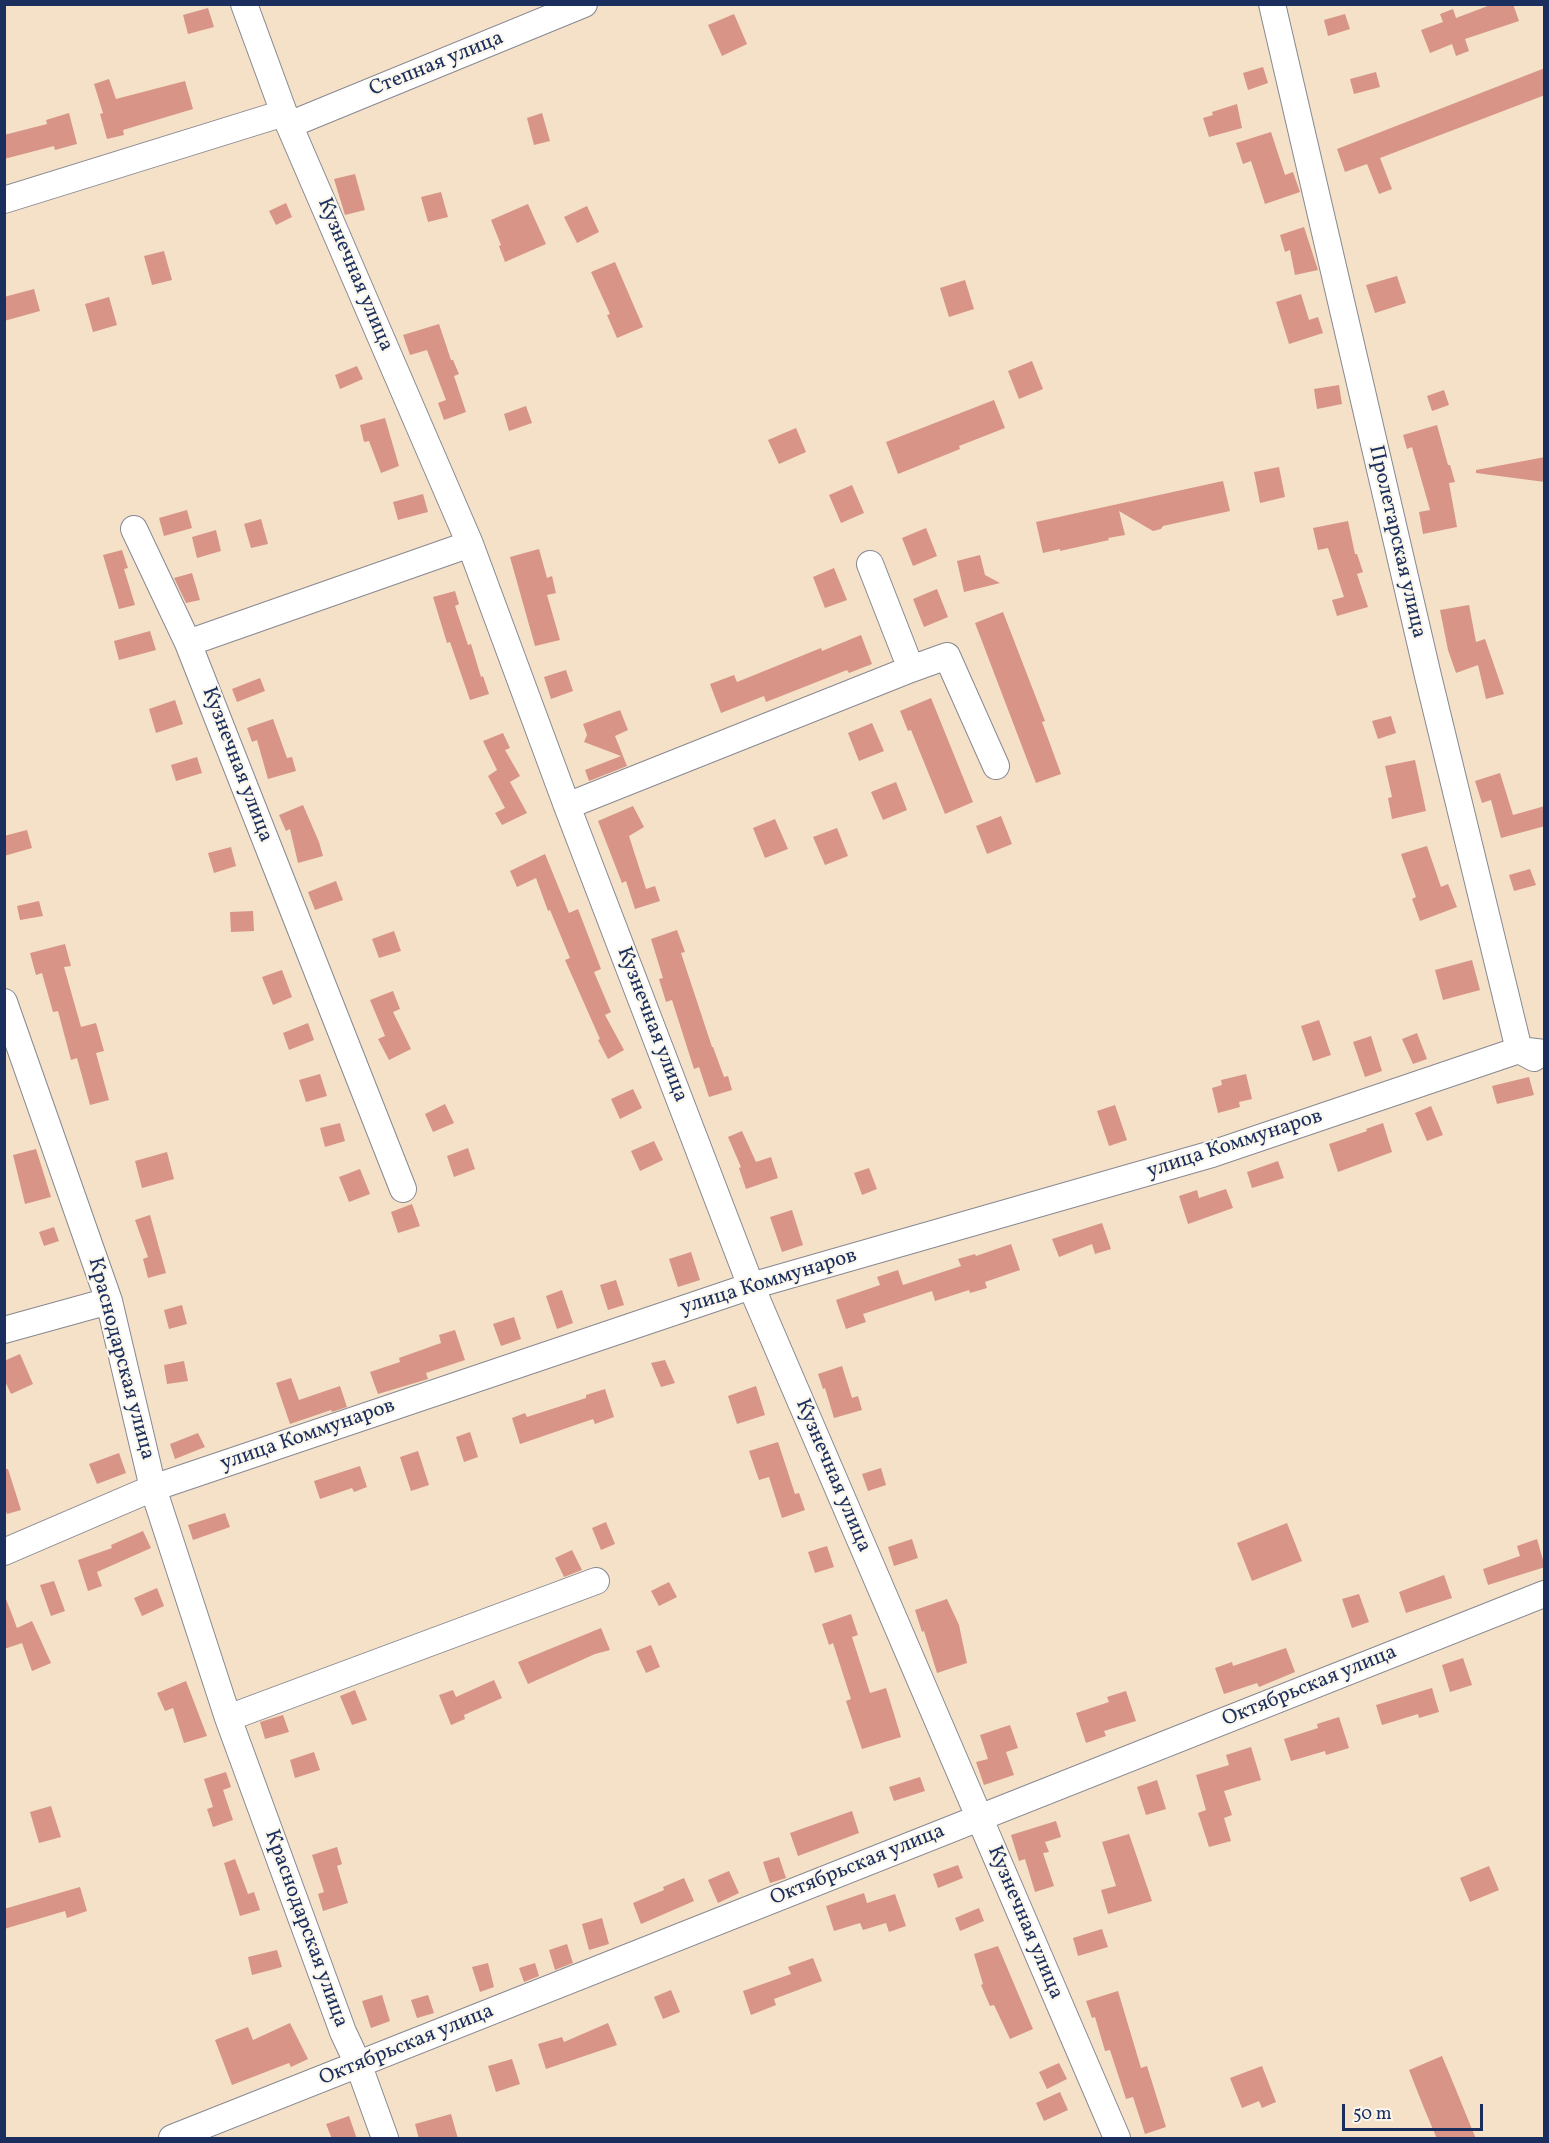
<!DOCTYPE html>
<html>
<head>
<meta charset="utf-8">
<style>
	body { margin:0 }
	#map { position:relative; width:1549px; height:2143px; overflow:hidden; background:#f4e1c7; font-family:Vollkorn,serif }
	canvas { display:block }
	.frame { position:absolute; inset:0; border:6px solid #1b2f5e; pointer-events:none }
	.scale { position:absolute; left:1342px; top:2104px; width:141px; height:27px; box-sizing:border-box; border:3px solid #1b2f5e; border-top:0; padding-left:8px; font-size:18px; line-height:21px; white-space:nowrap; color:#1b2f5e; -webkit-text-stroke:4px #fbf7ec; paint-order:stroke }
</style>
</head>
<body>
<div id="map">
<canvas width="1549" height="2143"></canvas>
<div class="frame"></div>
<div class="scale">50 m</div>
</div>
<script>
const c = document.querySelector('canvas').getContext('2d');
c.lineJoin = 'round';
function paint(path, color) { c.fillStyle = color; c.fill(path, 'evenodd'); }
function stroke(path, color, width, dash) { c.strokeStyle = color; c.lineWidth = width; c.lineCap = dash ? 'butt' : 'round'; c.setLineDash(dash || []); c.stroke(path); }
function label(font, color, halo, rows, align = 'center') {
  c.font = font + ' Vollkorn,serif'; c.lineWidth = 4.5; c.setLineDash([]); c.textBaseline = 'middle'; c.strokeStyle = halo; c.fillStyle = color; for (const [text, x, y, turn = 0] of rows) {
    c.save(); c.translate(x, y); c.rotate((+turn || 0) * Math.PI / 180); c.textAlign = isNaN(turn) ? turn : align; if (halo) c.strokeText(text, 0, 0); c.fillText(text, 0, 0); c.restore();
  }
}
const building = new Path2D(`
	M1493,4h20l6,17 -54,18 4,12 -13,5 -4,-12 -22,9 -9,-23 22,-8 -3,-8 13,-5 3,9z
	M208,8l6,19 -26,7 -5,-19z
	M734,14l13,30 -25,12 -14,-31z
	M1345,14l5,15 -22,7 -4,-16z
	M1263,67l5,16 -20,7 -5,-17z
	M1545,68v27l-165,63 12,31 -13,5 -12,-30 -22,8 -8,-23z
	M1376,72l4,15 -26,7 -4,-15z
	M109,79l7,20 69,-18 8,28 -70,21 1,5 -17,4 -7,-25 3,-1 -9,-29z
	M1237,104l5,24 -33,9 -6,-19 10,-3 -1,-3z
	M69,113l8,31 -22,6 -1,-4 -50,13v-24l43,-11 -1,-4z
	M542,113l8,28 -16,4 -7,-27z
	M1271,132l14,43 8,-3 7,20 -35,12 -14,-43 -8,3 -7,-21z
	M355,174l10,36 -20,5 -11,-36z
	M441,192l7,25 -20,5 -7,-25z
	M286,203l6,14 -16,8 -7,-14z
	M528,204l18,40 -41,18 -6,-16 2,-1 -10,-25z
	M587,206l12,26 -22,11 -13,-26z
	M1304,227l14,43 -23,5 -5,-25 -5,2 -5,-17z
	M164,251l8,29 -20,5 -8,-29z
	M615,262l28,65 -26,11 -10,-23 3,-1 -19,-42z
	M1397,276l9,27 -31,10 -9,-28z
	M965,280l9,29 -25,8 -9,-29z
	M34,289l6,22 -36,10v-24z
	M1301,294l8,26 9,-3 5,16 -34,11 -13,-42z
	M109,297l8,28 -24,7 -8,-28z
	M439,324l12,36h2l6,14 -5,2 12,36 -22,8 -6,-17 8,-3 -19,-50 -17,5 -7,-20z
	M1032,361l11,28 -24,10 -11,-28z
	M357,366l6,13 -23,10 -5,-14z
	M1339,385l3,19 -25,5 -3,-20z
	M1444,390l5,15 -17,6 -5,-15z
	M994,400l11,28 -46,18 1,3 -62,25 -12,-32z
	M526,406l6,17 -23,8 -5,-17z
	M385,418l14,48 -18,7 -12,-32 -5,1 -4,-17z
	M1437,425l11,40h2l5,17 -6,1 8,44 -34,7 -4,-22 11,-2 -18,-63 -5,2 -4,-14z
	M796,428l10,24 -27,12 -11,-24z
	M1545,457v25l-69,-9v-3z
	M1279,467l6,30 -25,6 -6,-31z
	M1223,481l7,30 -67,15 -2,3 -8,2 -34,-20 6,24 -17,3 1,2 -49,11v-2l-17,4 -7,-31z
	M852,485l12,28 -23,10 -12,-28z
	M423,494l5,18 -30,8 -5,-18z
	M187,510l5,18 -28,8 -5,-18z
	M261,519l7,25 -17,4 -7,-24z
	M1348,521l7,33h2l6,18 -6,2 11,33 -31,9 -5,-16 12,-3 -16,-49 -10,2 -5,-22z
	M926,528l11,28 -24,10 -11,-28z
	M216,530l5,21 -24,7 -5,-21z
	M539,549l8,29 5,-2 4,17 -9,2 13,45 -25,6 -25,-89z
	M122,550l6,18 -4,1 11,36 -16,4 -16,-54z
	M980,555l5,20 15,8 -36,9 -7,-31z
	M834,568l13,32 -22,8 -12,-31z
	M192,573l8,27 -14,3 -12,-25z
	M937,589l11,28 -24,10 -11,-28z
	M455,591l4,13 -4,2 13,39 3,-1 10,33 2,-1 6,18 -19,6 -20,-58 -3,1 -14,-46z
	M1469,605l7,37 9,-3 19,55 -18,5 -8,-34 -22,8 -8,-23 -8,-40z
	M1003,612l42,109 -3,1 19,52 -25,9 -61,-160z
	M150,631l6,19 -37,10 -5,-19z
	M861,635l11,29 -23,9 -2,-3 -81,32 -2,-6 -43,17 -11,-29 24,-9 3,7 84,-34 1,3z
	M566,670l7,21 -22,8 -7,-22z
	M260,678l5,13 -28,11 -5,-13z
	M931,698l42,104 -28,12 -34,-84 -3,1 -8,-20z
	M175,700l8,24 -27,9 -7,-24z
	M620,710l8,20 -13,6 12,30 -38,15 -4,-11 36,-14 -37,-14 3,-7 -4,-11z
	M1391,716l5,17 -18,6 -6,-18z
	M273,719l14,39 5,-1 4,14 -28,8 -11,-39 -5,2 -5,-14z
	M872,723l12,28 -25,10 -11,-28z
	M503,733l7,15 -5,2 15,26 -10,6 17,31 -25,12 -7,-12 10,-5 -17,-32 9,-6 -14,-29z
	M197,757l5,16 -26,8 -5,-16z
	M1415,760l11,51 -34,8 -4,-21 4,-1 -7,-31z
	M1500,773l13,42 32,-9v20l-44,12 -10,-38 -9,3 -7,-22z
	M896,782l11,28 -24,10 -12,-28z
	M303,805l16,37 4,14 -25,7 -8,-34 -4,2 -7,-16z
	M633,806l11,21 -15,9 17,53 9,-3 5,15 -25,8 -9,-28 -4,2 -24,-62z
	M1001,816l11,28 -25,10 -11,-28z
	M775,819l13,30 -23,9 -12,-30z
	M837,828l11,28 -23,9 -12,-28z
	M27,830l5,18 -28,8v-20z
	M1427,846l14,41 7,-3 9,23 -37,14 -8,-22 4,-2 -15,-43z
	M231,847l5,19 -22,7 -6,-20z
	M545,854l24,59 9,-4 23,60 -7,3 17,40 -6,3 19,35 -16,9 -10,-19 2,-1 -35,-79 5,-2 -20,-48 -2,1 -12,-33 -19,9 -7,-16z
	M1530,869l6,16 -22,6 -5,-16z
	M336,881l7,19 -28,10 -7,-18z
	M39,901l4,15 -23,4 -3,-14z
	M253,911l1,20 -23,1 -1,-20z
	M677,930l8,22 -4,1 31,94h1l11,30 4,-1 4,14 -23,7 -10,-30 -5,2 -22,-69 -6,2 -7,-23 4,-1 -12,-39z
	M394,931l7,20 -22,7 -7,-19z
	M65,944l6,22 -7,1 17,60 15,-4 8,28 -8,2 13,47 -19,5 -13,-47 -6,2 -13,-49 -5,1 -11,-39 -6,2 -6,-22z
	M1472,960l8,30 -37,10 -8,-30z
	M282,970l10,27 -19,8 -11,-28z
	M393,991l7,18 -7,3 18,37 -22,11 -11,-21 7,-3 -15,-36z
	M1319,1020l12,35 -18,6 -12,-35z
	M308,1023l6,17 -25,10 -6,-17z
	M1417,1033l10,26 -14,5 -11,-25z
	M1371,1036l11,35 -17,6 -12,-35z
	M320,1074l7,22 -21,6 -7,-22z
	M1246,1074l6,25 -13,3 1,5 -22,6 -6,-25 10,-3 -1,-5z
	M1529,1077l5,18 -37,9 -5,-18z
	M633,1089l9,19 -22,11 -9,-20z
	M445,1104l9,19 -21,9 -8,-18z
	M1115,1105l12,35 -18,6 -12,-35z
	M1431,1106l12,29 -16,6 -12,-28z
	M340,1123l5,18 -20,6 -5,-19z
	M1383,1123l9,29 -54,20 -9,-28 38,-13 -1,-2z
	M742,1131l14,31 15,-5 7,21 -32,11 -7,-21 2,-1 -13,-30z
	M654,1141l9,19 -23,11 -9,-20z
	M468,1148l7,21 -21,8 -7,-21z
	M36,1149l15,48 -26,7 -12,-49z
	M167,1152l7,27 -32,9 -7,-27z
	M1278,1161l6,17 -32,10 -5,-16z
	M869,1168l8,21 -15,6 -8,-22z
	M360,1169l10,25 -21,8 -10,-25z
	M1226,1189l7,19 -45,16 -9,-28 18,-6 2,8z
	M412,1204l8,22 -22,7 -7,-21z
	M792,1210l11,35 -21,7 -12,-35z
	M150,1215l16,58 -18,5 -5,-19 5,-2 -13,-37z
	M1102,1223l9,26 -16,5 -3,-10 -33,13 -7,-18z
	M54,1227l5,14 -15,5 -5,-14z
	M1011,1244l9,26 -35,12 2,6 -17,5 -1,-3 -34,11 -3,-10 -69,23 3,8 -20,7 -10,-29 44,-15 -3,-8 21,-7 5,15 58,-19 -3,-7 17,-5 1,2z
	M691,1252l9,28 -22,7 -9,-28z
	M616,1280l8,25 -16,5 -8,-25z
	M562,1290l11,33 -16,6 -11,-33z
	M182,1305l5,19 -18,5 -5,-19z
	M514,1317l7,22 -20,7 -8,-22z
	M455,1330l10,30 -39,13 2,6 -50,15 -8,-22 30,-10 -1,-4 42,-15 -2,-8z
	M20,1354l13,30 -22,10 -7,-15v-18z
	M665,1360l10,23 -14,4 -10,-24z
	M184,1361l4,20 -21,3 -3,-19z
	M842,1366l10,32 6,-2 4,14 -28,8 -9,-30 -2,1 -5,-15z
	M291,1378l8,22 41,-14 7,21 -15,5 -1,-2 -41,14 -14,-41z
	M756,1386l9,29 -28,9 -9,-28z
	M605,1389l9,28 -19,7 -2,-5 -73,25 -8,-26 13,-5 2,4 59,-19v-3z
	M470,1432l8,25 -14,5 -8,-25z
	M198,1433l7,14 -30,12 -5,-15z
	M778,1442l17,52 4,-1 6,17 -23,8 -13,-41 -10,3 -10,-29z
	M418,1451l11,34 -18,6 -11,-34z
	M119,1453l7,20 -29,11 -8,-20z
	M360,1466l7,21 -13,5 -2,-4 -32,11 -6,-18z
	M881,1468l5,17 -18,6 -6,-17z
	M4,1469h4l13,41 -14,4 -3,-9z
	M225,1513l5,14 -37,13 -5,-15z
	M606,1522l9,22 -14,6 -9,-22z
	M1287,1523l15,38 -50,20 -15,-38z
	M143,1531l8,17 -54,24 5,14 -14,5 -10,-31 34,-12 -1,-3z
	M912,1539l6,19 -24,8 -6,-19z
	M1537,1539l8,28 -57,18 -5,-16 37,-13 -3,-10z
	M827,1546l7,21 -19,6 -7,-21z
	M572,1550l10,20 -18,7 -9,-19z
	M1444,1575l8,23 -46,15 -7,-21z
	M54,1581l11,30 -14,5 -11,-31z
	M669,1582l8,15 -18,9 -8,-15z
	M157,1588l7,18 -22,10 -8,-18z
	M1359,1594l10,28 -17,6 -10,-29z
	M4,1599h2l11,29 15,-7 19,42 -19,8 -10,-28 -18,6z
	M947,1599l12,26 8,38 -30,10 -13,-42 -2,1 -7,-22z
	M851,1614l7,21 -6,2 18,56 16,-5 15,49 -39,12 -16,-48 5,-2 -18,-56 -4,2 -7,-21z
	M601,1628l9,22 -15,4 -67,30 -10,-22z
	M651,1645l9,22 -14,6 -10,-22z
	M1286,1648l9,24 -36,15 -2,-4 -33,11 -9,-26 17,-6 1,4z
	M1463,1658l9,27 -22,7 -8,-27z
	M494,1680l8,18 -38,17 1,4 -14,6 -12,-30 14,-5 3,7z
	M186,1681l21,55 -23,7 -11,-35 -8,3 -8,-18z
	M1432,1688l7,24 -20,6 -1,-4 -36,11 -6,-20z
	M355,1690l12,30 -15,5 -12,-29z
	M1126,1691l10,30 -32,10 2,5 -20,7 -10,-30 33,-11 -2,-5z
	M283,1715l6,17 -24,7 -5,-17z
	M1339,1717l10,31 -23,7 -1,-4 -34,10 -7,-22 34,-11 -1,-4z
	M1010,1725l8,23 -12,4 8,23 -30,10 -8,-23 12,-3 -8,-24z
	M1251,1747l10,33 -37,11 8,24 -8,3 7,23 -22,6 -11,-34 8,-3 -10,-35 33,-10 -3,-10z
	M314,1752l6,18 -25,8 -5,-18z
	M226,1772l5,15 -8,3 10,30 -20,7 -6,-18 6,-2 -9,-28z
	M920,1777l5,14 -31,10 -5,-14z
	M1157,1780l9,29 -20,6 -9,-28z
	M51,1806l10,31 -22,6 -9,-31z
	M852,1811l7,22 -61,23 -8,-23z
	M1056,1821l5,16 -16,5 4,10 -6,1 11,33 -19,6 -10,-33 -6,2 -8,-26z
	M1129,1834l23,67 -44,13 -7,-24 15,-4 -14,-44z
	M337,1847l5,17 -5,2 11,37 -25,8 -5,-17 6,-2 -12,-37z
	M779,1857l7,21 -16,5 -7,-21z
	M235,1859l13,35 6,-2 6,18 -20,6 -16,-53z
	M958,1865l5,13 -25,10 -5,-14z
	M1489,1866l10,24 -29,12 -10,-24z
	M729,1871l10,22 -21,10 -10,-23z
	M684,1878l10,23 -53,23 -8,-21 31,-13 -1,-3z
	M80,1887l7,24 -20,7 -2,-7 -61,18v-20z
	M864,1893l3,10 28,-9 11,32 -17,6 -3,-9 -23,7 -3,-7 -26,8 -8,-25z
	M979,1908l5,13 -24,10 -5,-13z
	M602,1918l7,26 -20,6 -7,-26z
	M1102,1929l6,18 -30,9 -5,-18z
	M567,1944l6,19 -18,7 -6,-20z
	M998,1946l35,83 -23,10 -16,-34 -4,1 -9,-21 2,-1 -9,-30z
	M277,1950l5,17 -30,8 -4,-18z
	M813,1958l9,23 -48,18 2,6 -25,10 -8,-24 48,-17 -3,-7z
	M488,1963l6,24 -14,5 -8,-25z
	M535,1963l4,13 -15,6 -5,-14z
	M671,1990l9,22 -17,7 -9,-22z
	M1118,1991l23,77 6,-2 19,61 -21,7 -12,-37 -7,2 -16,-49 -5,1 -10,-34 -3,1 -6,-17z
	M382,1995l8,26 -19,7 -9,-27z
	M428,1995l6,18 -17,5 -6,-18z
	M290,2023l18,36 -17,8 -2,-4 -57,22 -17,-45 33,-13 5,13z
	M608,2023l9,22 -71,24 -8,-25 24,-7 2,5z
	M1442,2056l12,29 22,54h-39l-13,-31 -15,-38z
	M512,2059l8,25 -24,8 -8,-26z
	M1059,2063l8,16 -20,10 -8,-17z
	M1262,2066l14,36 -14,6 -3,-7 -17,7 -12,-30z
	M1060,2092l8,18 -24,11 -8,-18z
	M451,2114l7,25h-39l-4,-15z
	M349,2116l8,23h-25l-6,-15z`);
const minor = new Path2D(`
	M244,4l40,109 186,431 97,262 184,480 366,852
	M1272,4l156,672 91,374 15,8
	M289,125l295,-121
	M4,200l280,-87
	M134,529l54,114
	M870,564l41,105 36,-13 49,110
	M567,806l344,-137
	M4,1002l105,299 44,187 75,230 115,314 16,34 26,72
	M403,1189l-215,-546 282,-99
	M4,1330l105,-29
	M4,1552l149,-64 598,-202 461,-132 307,-104 25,3
	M228,1718l368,-137
	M172,2138l1372,-544`);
const streetNames = [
	["Степная улица",437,65,-22],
	["Кузнечная улица",354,275,67],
	["Пролетарская улица",1396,542,77],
	["Кузнечная улица",236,765,69],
	["Кузнечная улица",651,1025,69],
	["улица Коммунаров",1235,1145,-18],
	["улица Коммунаров",769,1283,-17],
	["Краснодарская улица",120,1359,75],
	["улица Коммунаров",308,1436,-19],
	["Кузнечная улица",832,1476,67],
	["Октябрьская улица",1310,1687,-22],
	["Октябрьская улица",858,1866,-22],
	["Кузнечная улица",1024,1923,67],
	["Краснодарская улица",305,1929,70],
	["Октябрьская улица",407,2046,-22]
];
paint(building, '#d79487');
stroke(minor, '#888892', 28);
stroke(minor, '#fff', 26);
label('21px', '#1b2f5e', '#fbf7ec', streetNames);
</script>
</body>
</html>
